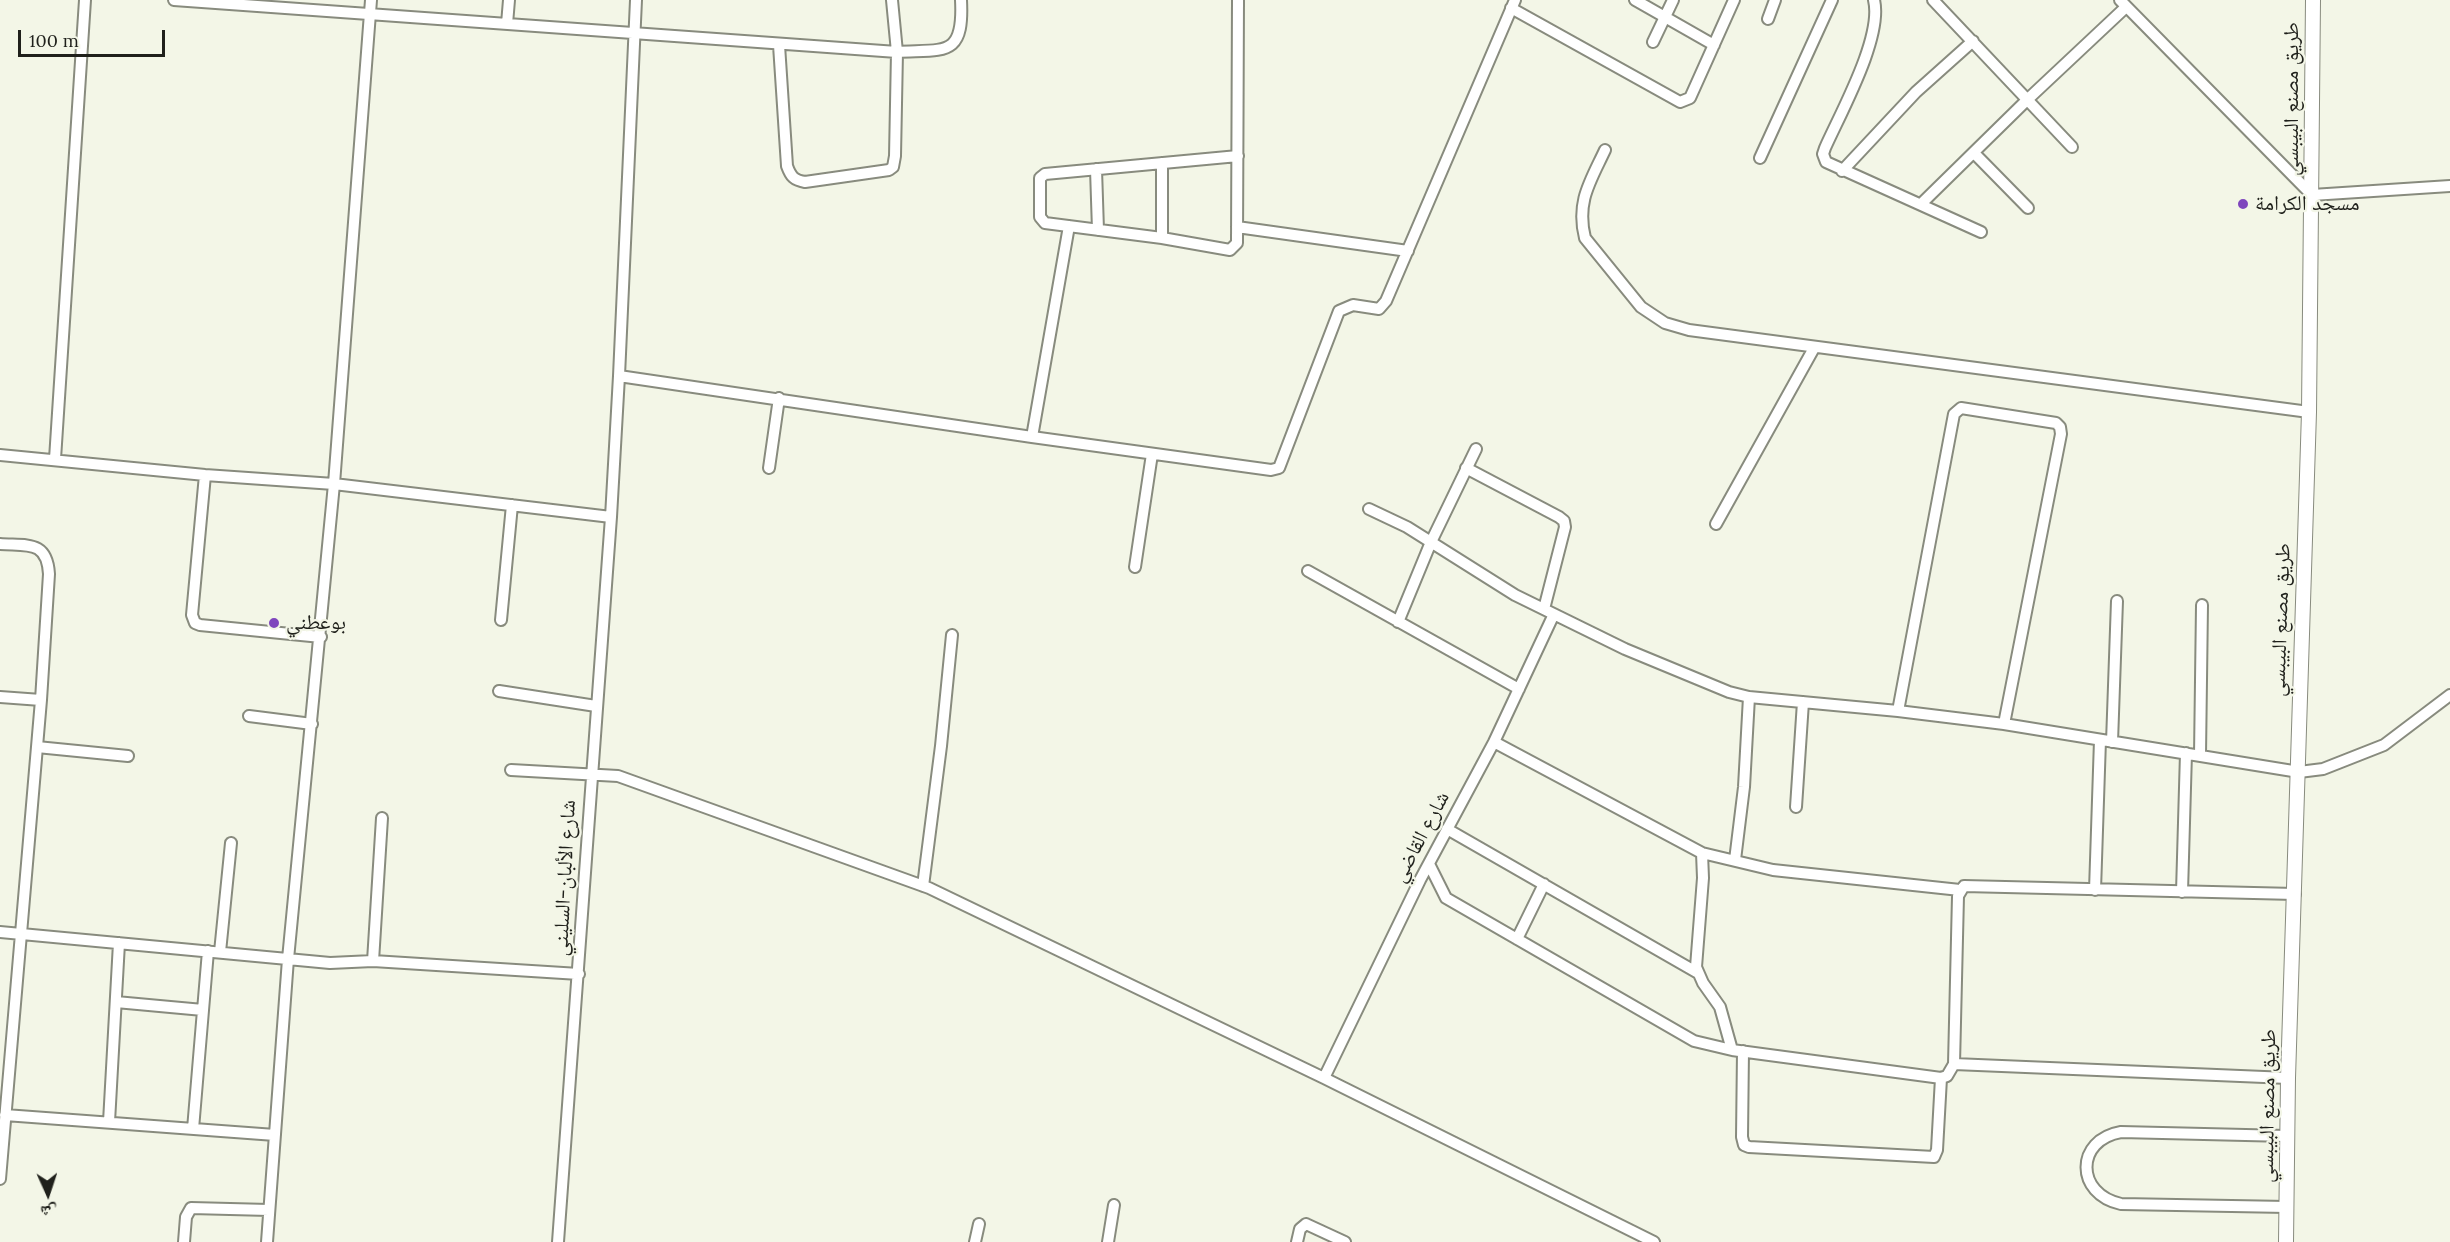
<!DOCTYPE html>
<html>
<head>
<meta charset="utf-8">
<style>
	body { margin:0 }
	#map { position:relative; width:2450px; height:1242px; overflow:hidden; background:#f3f6e7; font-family:Lora,"Noto Naskh Arabic",serif }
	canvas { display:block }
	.north { position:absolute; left:18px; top:1164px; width:60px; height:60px; -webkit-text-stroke:4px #f3f6e7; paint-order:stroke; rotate:177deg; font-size:16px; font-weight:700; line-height:24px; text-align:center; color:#1f201b }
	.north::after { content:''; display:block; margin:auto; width:21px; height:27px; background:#1f201b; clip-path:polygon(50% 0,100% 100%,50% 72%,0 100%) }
	.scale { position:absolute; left:18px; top:30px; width:147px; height:27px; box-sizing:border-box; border:3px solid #1f201b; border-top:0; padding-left:8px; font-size:18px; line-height:21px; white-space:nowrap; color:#1f201b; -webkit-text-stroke:4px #f3f6e7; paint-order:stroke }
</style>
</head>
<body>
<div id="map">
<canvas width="2450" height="1242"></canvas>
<div class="north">ش</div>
<div class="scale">100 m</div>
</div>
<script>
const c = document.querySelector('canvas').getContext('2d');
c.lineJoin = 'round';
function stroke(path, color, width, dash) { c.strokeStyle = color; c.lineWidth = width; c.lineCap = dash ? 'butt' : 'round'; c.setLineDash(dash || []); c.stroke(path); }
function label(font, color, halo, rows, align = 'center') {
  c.font = font + ' Lora,"Noto Naskh Arabic",serif'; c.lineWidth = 4.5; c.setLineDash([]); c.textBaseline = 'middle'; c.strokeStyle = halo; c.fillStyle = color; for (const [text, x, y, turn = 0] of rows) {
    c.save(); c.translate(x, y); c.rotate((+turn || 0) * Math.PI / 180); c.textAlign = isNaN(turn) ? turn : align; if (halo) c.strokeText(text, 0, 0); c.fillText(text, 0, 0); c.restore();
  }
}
const minor = new Path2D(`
	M174,0l723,52c48,-3 67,6 64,-52
	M1635,0l79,45
	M1874,0c9,37 -33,112 -49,148l-2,6 3,8 155,70
	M1933,0l139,147
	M2120,0l192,195 138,-9
	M1511,8l169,94 10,-4 44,-98
	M1768,19l7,-19
	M507,24l2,-24
	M1653,42l20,-42
	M779,45l8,121c4,11 7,14 18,16l84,-12 4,-3 2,-11 2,-104 -5,-52
	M1605,150c-15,32 -29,52 -20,88l56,69 24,16 24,7 620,82
	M1974,153l54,55
	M1238,156l-193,18 -5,4v39l5,6 117,15 68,12 7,-7 1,-243
	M1760,158l72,-158
	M1162,163v75
	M1096,169l2,61
	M1842,171l74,-79 57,-51
	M1921,204l107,-105 98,-92
	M1237,227l171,24
	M619,376l413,61 239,33 8,-2 60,-157 14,-6 26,4 7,-8 129,-301
	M1032,437l37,-211
	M0,455l205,20 129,9 277,33 8,-141 17,-376
	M55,459l30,-459
	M769,468l10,-70
	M1466,468l93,49 5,4 1,6 -21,82
	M205,475l-13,140 3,8 5,2 121,12
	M1369,509l38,18 108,68 110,54 104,43 20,5
	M1716,524l98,-176
	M0,544c27,2 47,-4 49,30l-8,126 -41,479
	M1135,567l17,-113
	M1308,571l211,118
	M501,620l11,-115
	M1398,622l33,-80 45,-93
	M499,691l97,15
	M0,697l41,3
	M1898,711l56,-297 7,-6 95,15 4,4 1,7 -57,290
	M249,716l63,8
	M1494,742l208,111 71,17 187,20
	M2112,742l5,-141
	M37,747l91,9
	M2200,755l2,-150
	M511,770l107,6 311,112 395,190 330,164
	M1796,807l7,-105
	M1447,829l251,144
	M1702,853l1,25 -7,89 7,16 17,24 12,43
	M1735,860l9,-73 5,-90 149,14 106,13 295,48 24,-3 61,-24 66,-50
	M1429,864l17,34 248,143 38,9 209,28 6,-2 7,-12 4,-168 6,-10 331,8
	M923,886l18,-140 11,-111
	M2095,890l5,-150
	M2182,892l4,-139
	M0,932l330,31 43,-2 206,13
	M1517,939l27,-55
	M220,952l11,-109
	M373,961l9,-143
	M116,1002l87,8
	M1743,1051l-1,86 2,8 5,2 185,10 3,-7 4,-72
	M1954,1064l334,14
	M1324,1078l96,-198 74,-138 60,-128
	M5,1115l270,20
	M109,1122l10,-179
	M193,1129l15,-178
	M2287,1207l-166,-3c-46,-10 -46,-64 0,-72l166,4
	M1306,1224l39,18
	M184,1242l2,-25 5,-9 78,2
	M267,1242l21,-283 46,-475 37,-484
	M558,1242c19,-242 34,-483 53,-725
	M975,1242l4,-18
	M1108,1242l6,-37
	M1297,1242l3,-13 6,-5`);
const major = new Path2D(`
	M2286,1242l2,-164 21,-666 4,-412`);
const markers = [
	[2243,204,6,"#7f46bd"],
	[274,623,6,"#7f46bd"]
];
const streetNames = [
	["طريق مصنع البيبسي",2292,99,-90],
	["طريق مصنع البيبسي",2281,620,-88],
	["شارع القاضي",1421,837,-62],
	["شارع الألبان-السليني",565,878,-87],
	["طريق مصنع البيبسي",2268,1106,-89]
];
const poiNames = [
	["مسجد الكرامة",2255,204],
	["بوعطني",286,623]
];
stroke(minor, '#888b7e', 14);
stroke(major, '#888b7e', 16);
stroke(minor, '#fff', 10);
stroke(major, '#fff', 14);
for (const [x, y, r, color] of markers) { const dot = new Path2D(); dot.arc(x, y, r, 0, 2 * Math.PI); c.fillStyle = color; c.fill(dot); stroke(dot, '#f3f6e7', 2); }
label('21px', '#1f201b', '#f3f6e7', streetNames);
label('21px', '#1f201b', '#f3f6e7', poiNames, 'left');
</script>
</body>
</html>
